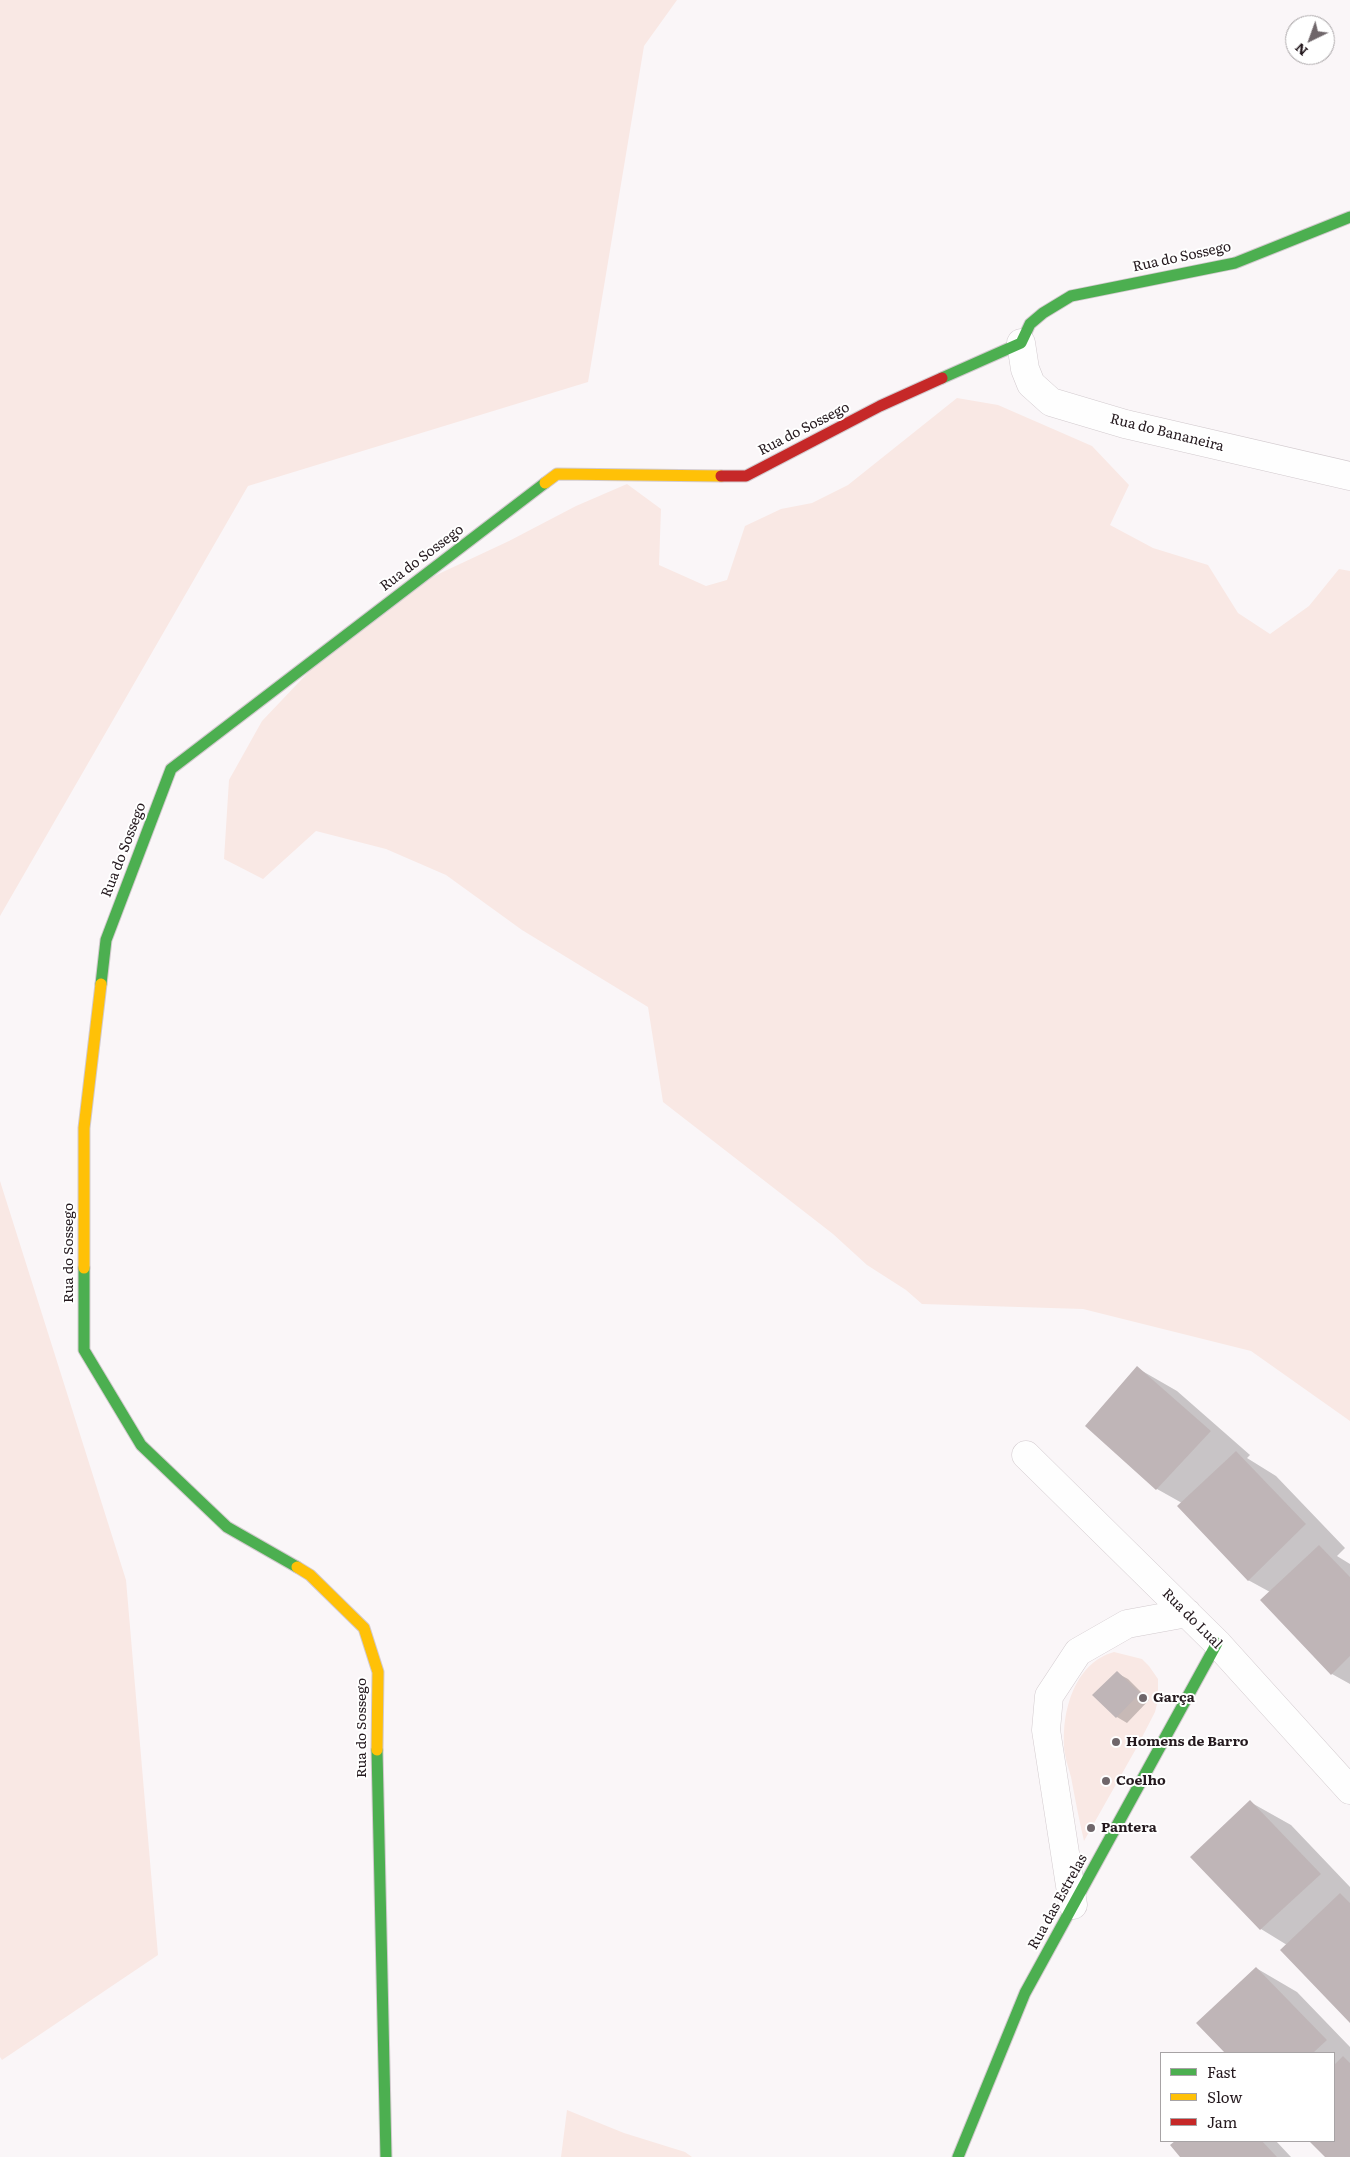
<!DOCTYPE html>
<html>
<head>
<meta charset="utf-8">
<style>
	body { margin:0 }
	#map { position:relative; width:1350px; height:2157px; overflow:hidden; background:#faf6f8; font-family:Literata,serif }
	canvas { display:block }
	.legend { position:absolute; left:1160px; top:2052px; width:175px; height:90px; box-sizing:border-box; background:#fff; border:1px solid #a7a3a5; margin:0; padding:6px 9px; list-style:none; font-size:15px; color:#24191e }
	.legend li { display:flex; align-items:center; gap:10px; height:25px }
	.legend b { width:25px; border:1px solid #a7a3a5 }
	.north { position:absolute; left:1285px; top:15px; width:50px; height:50px; box-sizing:border-box; background:#fff; border:1px solid #a7a3a5; border-radius:50%; rotate:222deg; font-size:14px; font-weight:700; line-height:20px; text-align:center; color:#24191e }
	.north::after { content:''; display:block; margin:auto; width:18px; height:22px; background:#6f666a; clip-path:polygon(50% 0,100% 100%,50% 72%,0 100%) }
</style>
</head>
<body>
<div id="map">
<canvas width="1350" height="2157"></canvas>
<ul class="legend">
<li><b style="height:6px;background:#4caf50"></b>Fast</li>
<li><b style="height:6px;background:#ffc107"></b>Slow</li>
<li><b style="height:6px;background:#c62828"></b>Jam</li>
</ul>
<div class="north">N</div>
</div>
<script>
const c = document.querySelector('canvas').getContext('2d');
c.lineJoin = 'round';
function paint(path, color) { c.fillStyle = color; c.fill(path, 'evenodd'); }
function stroke(path, color, width, dash) { c.strokeStyle = color; c.lineWidth = width; c.lineCap = dash ? 'butt' : 'round'; c.setLineDash(dash || []); c.stroke(path); }
function label(font, color, halo, rows, align = 'center') {
  c.font = font + ' Literata,serif'; c.lineWidth = 4; c.setLineDash([]); c.textBaseline = 'middle'; c.strokeStyle = halo; c.fillStyle = color; for (const [text, x, y, turn = 0] of rows) {
    c.save(); c.translate(x, y); c.rotate((+turn || 0) * Math.PI / 180); c.textAlign = isNaN(turn) ? turn : align; if (halo) c.strokeText(text, 0, 0); c.fillText(text, 0, 0); c.restore();
  }
}
const green = new Path2D(`
	M0,0h677l-33,46 -56,336 -340,104 -248,430z
	M957,398l41,7 94,41 37,39 -19,40 43,23 55,17 30,48 32,21 39,-28 30,-37 11,2v850l-99,-70 -168,-42 -161,-5 -16,-14 -39,-25 -34,-31 -170,-132 -15,-95 -126,-77 -76,-55 -60,-26 -70,-18 -53,48 -39,-20 5,-79 33,-59 76,-80 77,-56 94,-44 67,-35 51,-22 34,25 -2,56 47,21 21,-6 18,-54 36,-17 31,-6 36,-18z
	M0,1181l126,399 32,375 -156,105 -2,-3z
	M1114,1652l28,7 7,7 9,13v21l-3,12 -18,35 -53,94c-5,-21 -9,-43 -13,-64 -2,-8 -5,-15 -6,-23 -5,-38 8,-91 49,-102z
	M567,2110l57,23 61,19 7,5h-131z`);
const shadow = new Path2D(`
	M1137,1368l40,23 73,64 -3,3 29,18 69,72 -8,8 13,8v120l-18,-10 -62,-82 -22,-12 -66,-77 -25,-14 -70,-63z
	M1117,1673l11,6 21,21 -22,23 -10,-6z
	M1250,1802l41,23 59,62v134l-63,-76 -26,-16 -70,-72z
	M1256,1968l41,24 53,55v110h-24l-15,-16h23v-88h-108l-29,-30z
	M1177,2141h99l15,16h-109l-11,-12z`);
const building = new Path2D(`
	M1137,1366l74,65 -55,59 -71,-64z
	M1236,1451l70,73 -58,57 -71,-75z
	M1319,1545l31,32v79l-19,19 -71,-75z
	M1117,1671l23,22 -24,25 -24,-23z
	M1250,1800l71,74 -61,56 -70,-73z
	M1340,1893l10,10v120l-70,-73z
	M1256,1967l71,73 -14,13h-88l-29,-30z
	M1343,2056l7,7v94h-25l-16,-16h25v-76z
	M1175,2141h87l15,16h-97l-10,-12z`);
const street = new Path2D(`
	M1021,343l4,26 6,15 20,18 74,22 225,52
	M1026,1455l191,188 133,147
	M1073,1905l-27,-175 3,-34 29,-44 49,-28 60,-11`);
const fast = new Path2D(`
	M942,378l79,-35 9,-19 13,-11 28,-17 164,-33 115,-46
	M101,984l5,-44 65,-171 374,-286
	M84,1268v82l57,95 86,82 70,40
	M377,1750l9,407
	M958,2157l67,-164 192,-350`);
const slow = new Path2D(`
	M545,483l12,-9 164,2
	M84,1268v-140l17,-144
	M297,1567l13,8 54,53 14,44 -1,78`);
const jam = new Path2D(`
	M721,476h25l134,-70 62,-28`);
const markers = [
	[1143,1698,5,"#6f666a"],
	[1116,1742,5,"#6f666a"],
	[1106,1781,5,"#6f666a"],
	[1091,1828,5,"#6f666a"]
];
const streetNames = [
	["Rua do Sossego",1182,257,-12],
	["Rua do Sossego",804,429,-27],
	["Rua do Bananeira",1167,433,14],
	["Rua do Sossego",422,558,-37],
	["Rua do Sossego",124,850,-69],
	["Rua do Sossego",69,1253,-90],
	["Rua do Lual",1192,1619,45],
	["Rua do Sossego",362,1728,-90],
	["Rua das Estrelas",1058,1902,-61]
];
const poiNames = [
	["Garça",1153,1698],
	["Homens de Barro",1126,1742],
	["Coelho",1116,1781],
	["Pantera",1101,1828]
];
paint(green, '#f9e8e4');
paint(shadow, '#0003');
paint(building, '#bfb5b7');
stroke(street, '#d2cace', 29);
stroke(fast, '#d2cace', 13);
stroke(slow, '#d2cace', 13);
stroke(jam, '#d2cace', 13);
stroke(street, '#fefefe', 28);
stroke(fast, '#4caf50', 11);
stroke(slow, '#ffc107', 11);
stroke(jam, '#c62828', 11);
for (const [x, y, r, color] of markers) { const dot = new Path2D(); dot.arc(x, y, r, 0, 2 * Math.PI); c.fillStyle = color; c.fill(dot); stroke(dot, '#fff', 2); }
label('14px', '#24191e', '#fff', streetNames);
label('bold 14px', '#24191e', '#fff', poiNames, 'left');
</script>
</body>
</html>
